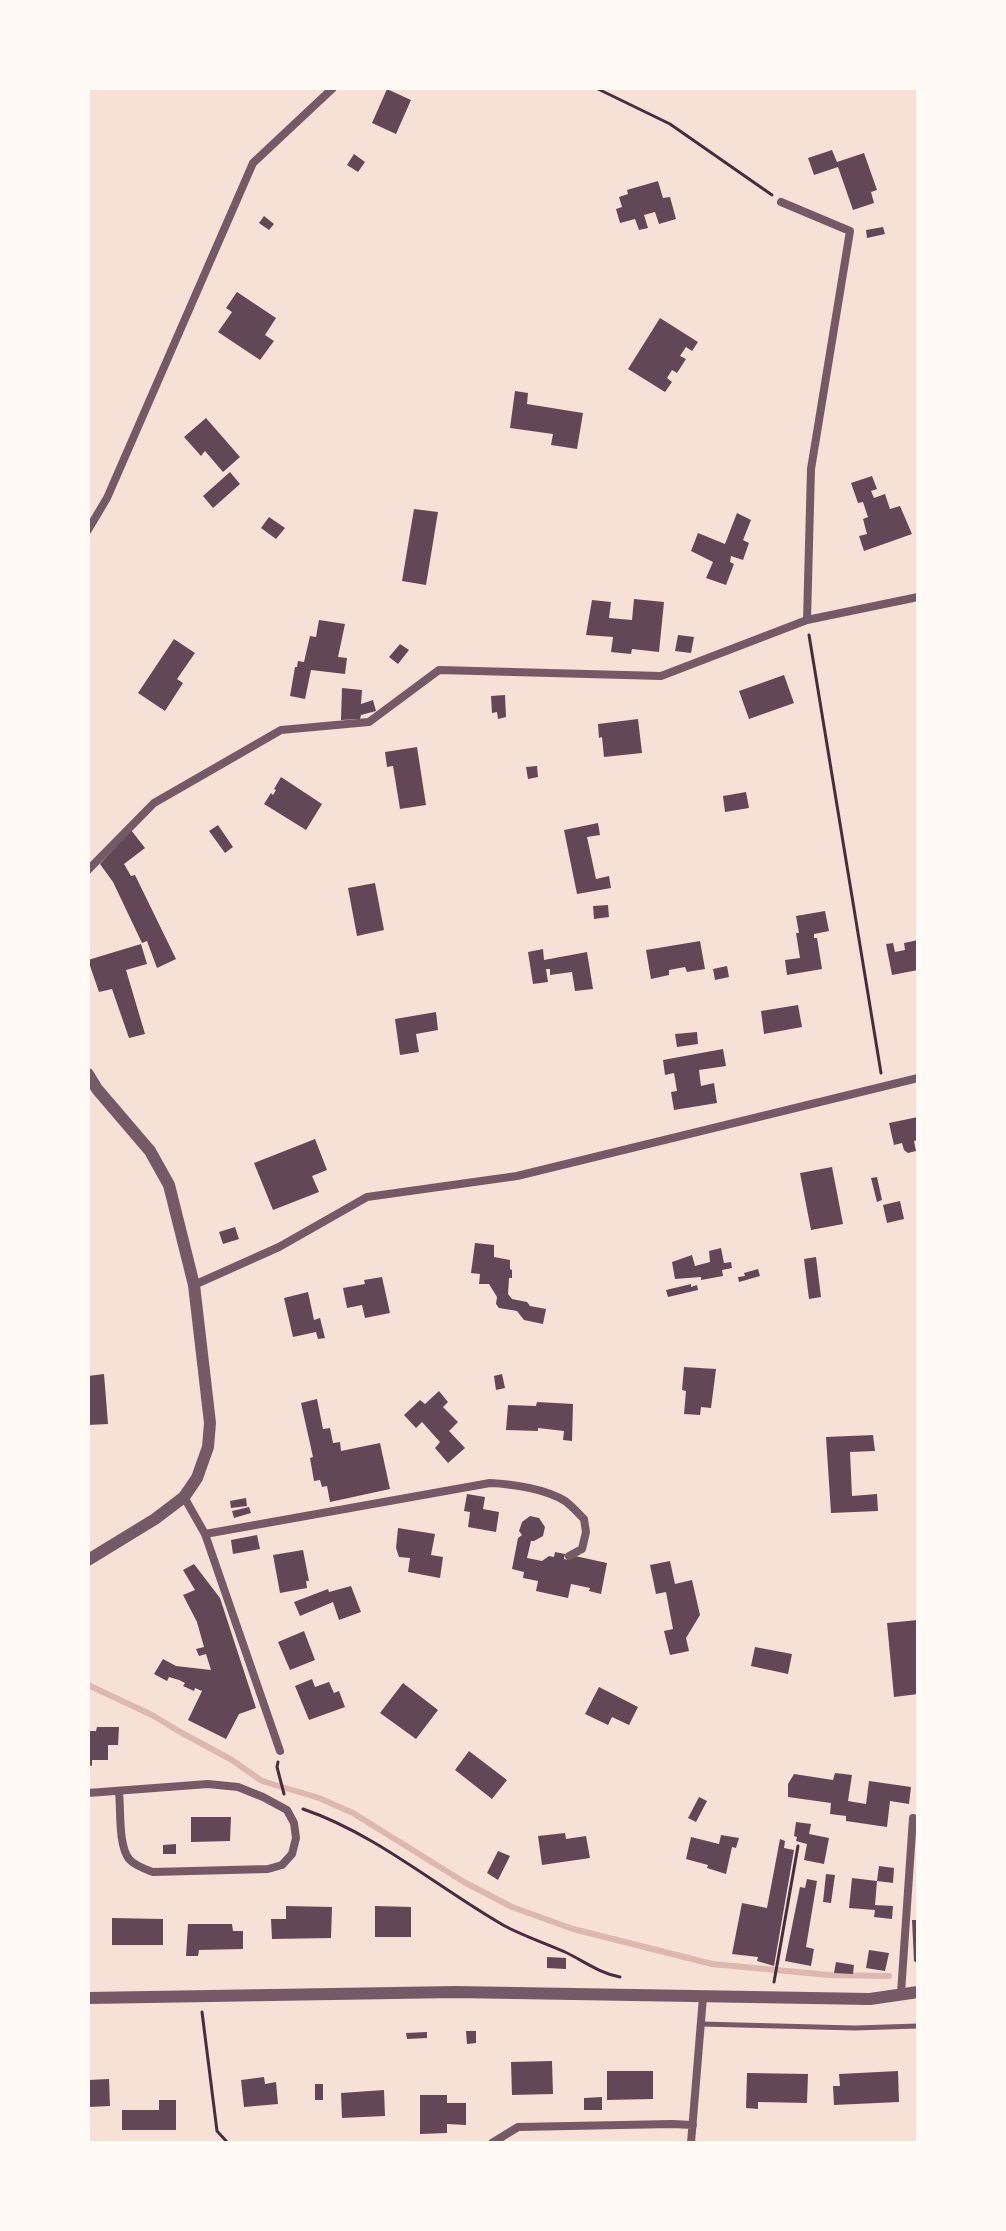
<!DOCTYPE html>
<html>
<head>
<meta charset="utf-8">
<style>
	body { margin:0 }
	#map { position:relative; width:1006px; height:2231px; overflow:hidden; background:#f7e1d7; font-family:"Golos Text",sans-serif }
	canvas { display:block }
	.frame { position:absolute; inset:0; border:90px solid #fffaf5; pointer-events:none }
</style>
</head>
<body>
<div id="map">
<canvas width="1006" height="2231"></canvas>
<div class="frame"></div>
</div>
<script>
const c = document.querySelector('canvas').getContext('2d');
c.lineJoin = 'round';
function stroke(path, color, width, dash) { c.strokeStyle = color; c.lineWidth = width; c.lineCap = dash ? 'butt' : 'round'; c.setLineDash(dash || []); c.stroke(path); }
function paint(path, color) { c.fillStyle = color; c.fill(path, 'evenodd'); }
const stream = new Path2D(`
	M88,1685l64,30 30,18 50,27 30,21 57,17 34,15 111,69 48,25 61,22 139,35 117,11 60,1`);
const building = new Path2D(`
	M387,89l24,11 -15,34 -24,-11z
	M832,150l5,12 27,-9 13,37 -6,2 3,11 -21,7 -15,-43 -24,8 -6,-17z
	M354,154l11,8 -7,10 -11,-7z
	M658,181l5,17 7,-1 6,22 -17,5 -4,-12 -11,3 4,13 -9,2 -4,-11 -15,4 -4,-14 6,-2 -3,-10 9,-3 -1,-4z
	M264,216l10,8 -5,6 -10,-7z
	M883,227l2,7 -18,4 -1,-8z
	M237,292l39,26 -11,17 9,6 -14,19 -42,-28 14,-20 -6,-4z
	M660,318l38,24 -6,9 -6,-4 -6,9 6,3 -9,14 -5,-3 -5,8 5,4 -7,10 -37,-23z
	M515,391l13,2 -1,11 56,9 -6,36 -26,-4 2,-11 -43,-6z
	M206,418l34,39 -17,15 -18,-21 -4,5 -17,-19z
	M230,472l10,12 -27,24 -10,-12z
	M872,476l5,13 -6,2 3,7 11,-4 5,15 10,-3 12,28 -48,17 -5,-15 8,-2 -4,-15 5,-2 -5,-15 -5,1 -7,-20z
	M414,509l24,3 -12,73 -24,-4z
	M737,513l14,7 -8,20 6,3 -6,17 -12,-4 -1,6 4,2 -8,21 -20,-7 7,-16 -22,-11 7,-18 27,11z
	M269,517l16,11 -9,11 -15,-11z
	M634,599l30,3 -5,50 -27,-3 -1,5 -20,-2 2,-15 -27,-2 6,-35 19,2 -2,16 23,2z
	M319,620l26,4 -7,33 9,1 -2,16 -34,-4 -6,29 -15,-3 5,-29h2l1,-6 6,1 6,-26 6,1z
	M678,635l16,2 -3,16 -16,-2z
	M174,639l21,14 -18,26 6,4 -18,28 -27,-18z
	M400,644l9,6 -11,14 -9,-7z
	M784,675l10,28 -45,16 -10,-28z
	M342,688l20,2 -1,14 12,-4 3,11 -15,4 -1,4 -19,1z
	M505,695l1,22 -8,2 -1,-7 -5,1 -1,-17z
	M638,719l4,34 -38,4 -2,-20 -3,1 -1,-14z
	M417,747l9,58 -26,4 -7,-43 -6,1 -2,-15z
	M537,766l1,11 -10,2 -2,-12z
	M281,777l41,27 -16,26 -42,-26 7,-11 2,2 3,-5 -2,-1z
	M746,792l3,16 -24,4 -2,-16z
	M598,823l2,12 -13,2 9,42 13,-3 2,12 -34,6 -13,-64z
	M218,825l15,22 -8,6 -16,-22z
	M131,830l14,18 -21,16 7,12 4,-1 41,84 -19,9 -10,-27 -5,2 -29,-61 -13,-18z
	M375,883l9,47 -27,6 -9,-48z
	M608,905l1,12 -15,2 -1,-13z
	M825,911l4,20 -15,3v4h3l5,31 -35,6 -2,-15 15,-2 -4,-25h3l-3,-17z
	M918,940v30l-26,5 -6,-31 7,-1 2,9 10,-2 -1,-7z
	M700,941l5,28 -18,3 -2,-5 -16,3v5l-18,4 -5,-29z
	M141,944l6,20 -21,6 19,64 -16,4 -17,-49 -13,3 -11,-32z
	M543,949l1,11 43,-8 6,37 -18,2 -3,-19 -22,3v-6h-4l2,13 -15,2 -5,-32z
	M727,966l2,11 -14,3 -2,-11z
	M798,1005l4,22 -38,7 -3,-23z
	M436,1012l2,18 -22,4 3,18 -19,3 -5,-36z
	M697,1032l1,12 -21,3 -2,-13z
	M723,1049l3,17 -27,4 2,16 13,-3 3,20 -43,7 -3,-18 6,-1 -3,-18 -9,2 -2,-15z
	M918,1117v23l-4,1 2,10 -8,2 -4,-3 -2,-7 -8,2 -5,-22z
	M315,1139l12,31 -15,6 7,16 -46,18 -19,-47z
	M832,1167l11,57 -32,6 -11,-57z
	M877,1177l5,23 -5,2 -6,-24z
	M900,1201l4,18 -17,4 -4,-18z
	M235,1227l4,12 -16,5 -4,-12z
	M475,1243l19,2v12l16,3v9l2,1v8h-3l-1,16 4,5 15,3 3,4 16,3 -3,15 -19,-4 -7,-9 -18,-3 -3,-4 1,-7 -8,-13h-10l1,-10 -9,-1z
	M721,1248l3,15 7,-1 1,6 -10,2 1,6 -22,4v-3l-26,2 -3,-17 20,-7 3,11 15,-4 -1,-11z
	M816,1257l5,40 -12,2 -5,-40z
	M758,1269l2,7 -21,6 -1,-5 7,-1 -1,-3z
	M382,1277l8,36 -25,5 -3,-13 -15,3 -4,-20 22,-4 -1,-4z
	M691,1284v3l6,-2 1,5 -30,7 -2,-7z
	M308,1292l6,28 6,-2 5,20 -7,1 -2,-7 -23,5 -9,-39z
	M684,1367l32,2 -5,39 -10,-1 -1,8 -16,-1 2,-23 -4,-1z
	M104,1374l4,50 -20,1v-49z
	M502,1374l3,14 -9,2 -2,-14z
	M439,1391l9,11 -5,5 15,15 -9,9 16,17 -17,15 -13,-15 5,-6 -18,-20 -6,6 -12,-13 16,-15 5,4z
	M317,1399l6,30 7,-1 3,15 7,-1 1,9 39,-8 10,46 -60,13 -3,-16 -5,1 -2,-7 -6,1 -4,-23 3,-1 -12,-54z
	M537,1402l36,2 -1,37 -9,-1 1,-9 -26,-3v3l-32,-1 2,-25 28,1z
	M873,1435l2,16 -25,1 2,44 25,-2 1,17 -47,2 -5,-76z
	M467,1494l18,3 -2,12 16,3 -3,20 -28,-5 2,-15 -6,-1z
	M246,1498l1,8 -16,2 -1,-7z
	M249,1507l2,6 -17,5 -2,-7z
	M530,1516l9,2 6,9 -2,9 -9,5h-3l-4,17 15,3 7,-5 5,1 1,-5 10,2 -1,5 5,1 6,-4 32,7 -6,31 -12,-3 1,-3 -19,-4 -3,14 -32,-7 2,-10 -15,-3 1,-6 -12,-3 6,-31 4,-3 -3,-4 3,-9z
	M398,1528l37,6 -4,21 12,2 -3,21 -32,-6 2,-14 -11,-1 -3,-9z
	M257,1535l3,14 -27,5 -2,-14z
	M303,1550l6,31h-3l1,7 -27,5 -7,-38z
	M670,1561l5,23 17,-4 8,35 -14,23 3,13 -19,4 -6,-24 9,-2 -7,-37 -10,2 -6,-29z
	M194,1564l26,34 36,110 -17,6 -13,25 -38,-19 14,-29 -7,-3 -1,3 -11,-5 2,-3 -6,-3 -10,-3 -2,4 -13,-7 9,-15 13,7 35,4 -5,-16 -7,2 -3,-7 8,-2 -7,-25 -14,-27 12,-5 -12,-20z
	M351,1586l10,26 -22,8 -6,-18 -33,14 -6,-14 34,-13 1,3z
	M918,1620v74l-24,3 -7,-74z
	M304,1631l11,29 -25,10 -12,-28z
	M755,1647l37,7 -4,20 -37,-8z
	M312,1679l3,8 14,-5 5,11 5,-2 6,16 -36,13 -14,-34z
	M403,1683l35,27 -22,29 -36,-26z
	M599,1687l39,20 -9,18 -17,-8 -4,8 -23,-11z
	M97,1727h22l-1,18h-10v15h-16v6l-4,-1v-34h8z
	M469,1751l38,29 -15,19 -37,-29z
	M835,1773l17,2 -4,26 18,3 3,-23 42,6 -2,17 -19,-3 -3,26 -41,-6v-5l-16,-2 1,-11 -43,-6v-13l6,-10 39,6z
	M699,1797l8,4 -11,21 -8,-4z
	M191,1817h40l-1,24 -39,1z
	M796,1822l15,2 -2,10 20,4 -5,26 -20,-4 3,-16 -11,-3 1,-4 -3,-1z
	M565,1833l1,6 20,-3 4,22 -48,7 -4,-29z
	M721,1835l18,3 -3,10 -4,-1 -6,27 -19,-6 1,-3 -22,-6 5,-22 28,7z
	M780,1839l5,2 -1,7 10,2 -20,116 -17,-5 1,-4 -26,-3 10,-51 25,5z
	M176,1844v10h-13v-9z
	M498,1851l12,5 -12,24 -11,-7z
	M879,1866l15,2 -1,15 -16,-2z
	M826,1874l9,1 -4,28 -8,-1z
	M852,1878l25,3 -2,24 18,1 -1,13 -18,-2 1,-7 -26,-2z
	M807,1879l10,2 -11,66 8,2 -3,17 -26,-5 15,-74 5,1z
	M286,1906l46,1 -1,31 -59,1 -1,-20h15z
	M375,1906l36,1v30h-36z
	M112,1918l51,1v26h-51z
	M912,1920h6v44l-4,-3z
	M188,1924h44l1,7h10v18l-44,1 -1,6h-12z
	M869,1950l20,3 -4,18 -19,-3z
	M547,1957l19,1v11l-19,-1z
	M836,1962l18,3 -1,9 -19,-1z
	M466,2031h10v12l-9,1z
	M427,2032v6l-20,1 -1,-6z
	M552,2061l1,33 -41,1 -1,-33z
	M607,2071h46v28l-46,1z
	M898,2071l1,31 -65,3 -1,-19h7l-1,-12z
	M747,2073l61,1 -1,29 -49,-1v7l-12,-1z
	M264,2077l1,7 11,-2 2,22 -34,3 -3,-27z
	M109,2079l1,27 -22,1v-27z
	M315,2084h8v16h-8z
	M384,2090l1,26 -43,2 -1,-25z
	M420,2095h27v8h19v22l-19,-1v9l-27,1z
	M602,2097v13h-18v-12z
	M159,2100h17v30h-54v-20h37z`);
const path = new Path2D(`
	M596,88l74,36 102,71
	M809,635l72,438
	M278,1762l-1,5 7,27
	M303,1809c73,25 134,78 200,116 20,11 42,18 62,27 19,9 34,21 55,25
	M774,1982l24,-136
	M202,2012l15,119 11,12`);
const service = new Path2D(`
	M701,2024l154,4 63,-2`);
const minor = new Path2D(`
	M781,202l69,29 -39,238 -4,151
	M88,530l19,-32 146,-335 80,-75
	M88,870l66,-67 127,-73 88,-8 70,-52 222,6 146,-56 111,-23
	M194,1285l85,-38 88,-50 150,-21 401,-98
	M184,1497l21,37 75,217
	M205,1534l285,-51c23,1 56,6 75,18 7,5 13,12 19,18l2,13 -4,17 -13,7
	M88,1793l120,-9 30,3 25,10 24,13 7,13 2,15 -4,16 -10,11 -14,4 -115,3c-8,-3 -18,-6 -24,-13 -11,-14 -8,-50 -10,-67
	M901,1993l12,-175
	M492,2143l26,-16 154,-3 21,1
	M691,2143l12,-146`);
const tertiary = new Path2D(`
	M88,1074l9,15 53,62 19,34 25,100 16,138 -2,24 -11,31 -13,19 -29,22 -67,41
	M88,1998l367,-6 415,7 48,-7`);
stroke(stream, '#dcb8b0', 6);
paint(building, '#644757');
stroke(path, '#4a2c40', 3);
stroke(service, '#755966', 5);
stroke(minor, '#755966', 8);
stroke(tertiary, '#755966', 12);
</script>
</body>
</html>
